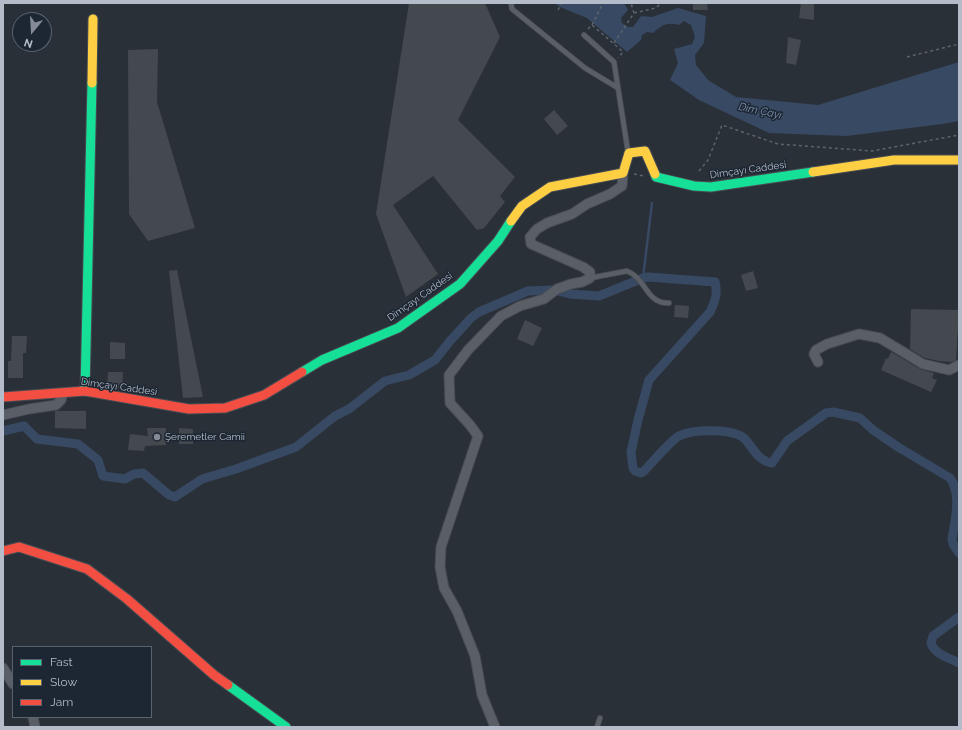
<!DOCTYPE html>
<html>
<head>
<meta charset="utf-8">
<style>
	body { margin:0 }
	#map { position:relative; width:962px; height:730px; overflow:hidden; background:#2a3038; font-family:Raleway,sans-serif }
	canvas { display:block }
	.frame { position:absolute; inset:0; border:4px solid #b4bcc9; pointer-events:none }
	.legend { position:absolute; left:12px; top:646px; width:140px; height:72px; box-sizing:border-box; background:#1d2633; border:1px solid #59626f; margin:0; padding:5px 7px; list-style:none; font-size:12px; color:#b4bcc9 }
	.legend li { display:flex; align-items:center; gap:8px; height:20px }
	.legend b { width:20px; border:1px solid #59626f }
	.north { position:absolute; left:12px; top:12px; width:40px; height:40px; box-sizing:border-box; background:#1d2633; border:1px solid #59626f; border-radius:50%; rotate:198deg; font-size:11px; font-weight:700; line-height:16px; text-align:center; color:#b4bcc9 }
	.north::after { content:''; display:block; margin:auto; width:14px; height:18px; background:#848b96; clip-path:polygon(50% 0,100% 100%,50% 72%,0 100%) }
</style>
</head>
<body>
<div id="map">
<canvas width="962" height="730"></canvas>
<div class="frame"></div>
<ul class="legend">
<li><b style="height:5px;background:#16e098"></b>Fast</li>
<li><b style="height:5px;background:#ffcf43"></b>Slow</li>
<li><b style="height:5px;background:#f24e42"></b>Jam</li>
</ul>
<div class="north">N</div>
</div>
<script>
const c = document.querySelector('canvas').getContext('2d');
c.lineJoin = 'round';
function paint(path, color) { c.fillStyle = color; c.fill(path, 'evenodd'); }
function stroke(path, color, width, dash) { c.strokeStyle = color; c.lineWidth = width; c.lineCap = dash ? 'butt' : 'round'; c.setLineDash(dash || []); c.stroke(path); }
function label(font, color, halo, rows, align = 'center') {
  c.font = font + ' Raleway,sans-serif'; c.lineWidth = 3; c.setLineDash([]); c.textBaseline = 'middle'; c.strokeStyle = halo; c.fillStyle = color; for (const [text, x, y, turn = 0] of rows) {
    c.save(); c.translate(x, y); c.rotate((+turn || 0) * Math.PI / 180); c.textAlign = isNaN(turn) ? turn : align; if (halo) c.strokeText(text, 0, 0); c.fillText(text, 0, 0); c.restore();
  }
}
const water = new Path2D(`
	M555,3h69l4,7 -7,8 1,5 6,4h5l8,-11 11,1 26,-9 28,8 -2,27 -9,12 1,10 12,15 28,17 82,8 141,-43v59l-17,3 -95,12 -78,-3 -70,-33 -29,-20 8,-17 -4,-14 18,-5 3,-7 -4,-12 -7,-4 -5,4c-12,-3 -17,0 -26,8l-6,-1 -5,3 -1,5 -14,12 -40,-34 -27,-11z`);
const stream = new Path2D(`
	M643,278l9,-75`);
const canal = new Path2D(`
	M558,291l12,3 29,2 44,-18 5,-1 67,5c3,11 0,20 -5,30l-61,68 -11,40 -7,32 2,16 2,3 6,2 3,-2c7,-7 28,-32 35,-35 13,-7 55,-8 66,3 8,9 13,22 27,24l15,-22 39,-28 7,-1 27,6 13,12 25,17 52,31c12,16 5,42 2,61l1,5 6,9
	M3,431l21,-5 13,13 41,5 20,16 5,16 22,3 9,-5 9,-1 26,22 6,2 27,-18 34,-10 60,-22 39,-31 14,-7 36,-28 24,-6 26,-15 15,-19 21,-23 8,-6 49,-21 25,-1
	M959,617l-26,19 -2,7c3,11 18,15 28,20`);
const building = new Path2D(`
	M409,3h76l15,34 -42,83 57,57 -15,19 5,6 -21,26 -7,2 -44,-54 -40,29 45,69 -32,23 -30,-83z
	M693,3h14l1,7h-15z
	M801,3h13v17l-15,-2z
	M788,37l13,3 -5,25 -10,-2z
	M158,49l-1,53 38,126 -47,13 -19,-27 -1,-164z
	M554,110l14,16 -11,9 -13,-16z
	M177,270l26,127 -20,1 -14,-127z
	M753,271l5,17 -12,3 -5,-16z
	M675,305l14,1 -1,12 -14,-1z
	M911,309l48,1 -3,50 -4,2 -13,-1 -14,-3 -15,-9z
	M525,320l17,8 -9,18 -16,-7z
	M12,336h15l-1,17h-3v25h-15v-17h3z
	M110,342l15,1v16h-15z
	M891,352l29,17 14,4 -2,5 5,2 -6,12 -50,-22 5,-12 2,1z
	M108,372h15l-1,17 -15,-2z
	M55,411h31v18l-31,-1z
	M147,428h19v17l-21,1 -1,5 -16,-1 2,-16 18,2z
	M179,428l14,1v15h-14z`);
const path = new Path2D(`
	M558,10l4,-7
	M634,13l22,-5 5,-5
	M592,25l11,-22
	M588,29l4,-4 21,18 10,9 -5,6
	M614,43l20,-30 -3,-10
	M907,57l52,-13
	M699,171l9,-11 14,-35 56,19 94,7 87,-16
	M634,174l10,2`);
const lane = new Path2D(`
	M511,3l1,6 73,59 33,20
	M584,35l30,27 14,90
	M590,278l37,-7c19,7 19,33 42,32
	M597,727l3,-9`);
const street = new Path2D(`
	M818,362l-4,-8 2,-4 11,-6 32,-10 21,4 43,26 26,6 10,-5
	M3,415l26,-6 27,-4 5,-5 2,-7
	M3,668l10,16
	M33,717l2,10
	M495,727l-13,-32 -7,-39 -18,-45 -13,-23 -4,-21 1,-20 37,-111 -8,-11 -20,-22 -1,-28 19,-25 33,-34 19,-10 24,-7 13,-10 14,-5 11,-2 8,-4v-6l-7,-5 -52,-23 -1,-7 7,-8 10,-6 25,-9 15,-10 23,-10 12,-8 1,-13`);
const fast = new Path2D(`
	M655,174l1,3 38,9 17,1 102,-15
	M302,372l20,-12 76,-32 62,-44 38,-43 13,-20
	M85,391l7,-308
	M228,685l58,42`);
const slow = new Path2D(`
	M92,83l1,-64
	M813,172l81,-12h65
	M511,221l11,-15 28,-19 73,-14 6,-20 16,-2 10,23`);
const jam = new Path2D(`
	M3,397l82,-6 104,18 36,-1 39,-13 38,-23
	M3,551l16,-4 68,22 40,30 87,76 14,10`);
const markers = [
	[157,437,4,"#848b96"]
];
const streetNames = [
	["Dimçayı Caddesi",748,170,-8],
	["Dimçayı Caddesi",420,297,-35],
	["Dimçayı Caddesi",119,387,8]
];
const poiNames = [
	["Şeremetler Camii",165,437]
];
const waterNames = [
	["Dim Çayı",760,111,12]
];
paint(water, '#384963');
stroke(stream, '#384963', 2.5);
stroke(canal, '#384963', 9);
paint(building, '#444950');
stroke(lane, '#484c53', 6);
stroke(street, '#484c53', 11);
stroke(fast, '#484c53', 11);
stroke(slow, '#484c53', 11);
stroke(jam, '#484c53', 11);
stroke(path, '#5d636a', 1.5, [3, 3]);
stroke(lane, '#5a5e66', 4.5);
stroke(street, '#5a5e66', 9);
stroke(fast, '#16e098', 9);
stroke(slow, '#ffcf43', 9);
stroke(jam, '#f24e42', 9);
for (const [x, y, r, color] of markers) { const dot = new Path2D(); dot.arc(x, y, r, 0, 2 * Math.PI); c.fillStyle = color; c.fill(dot); stroke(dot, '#1d2633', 1.5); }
label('10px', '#b4bcc9', '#1d2633', streetNames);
label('10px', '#b4bcc9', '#1d2633', poiNames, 'left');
label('italic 11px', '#7c92b1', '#1d2633', waterNames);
</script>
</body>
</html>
